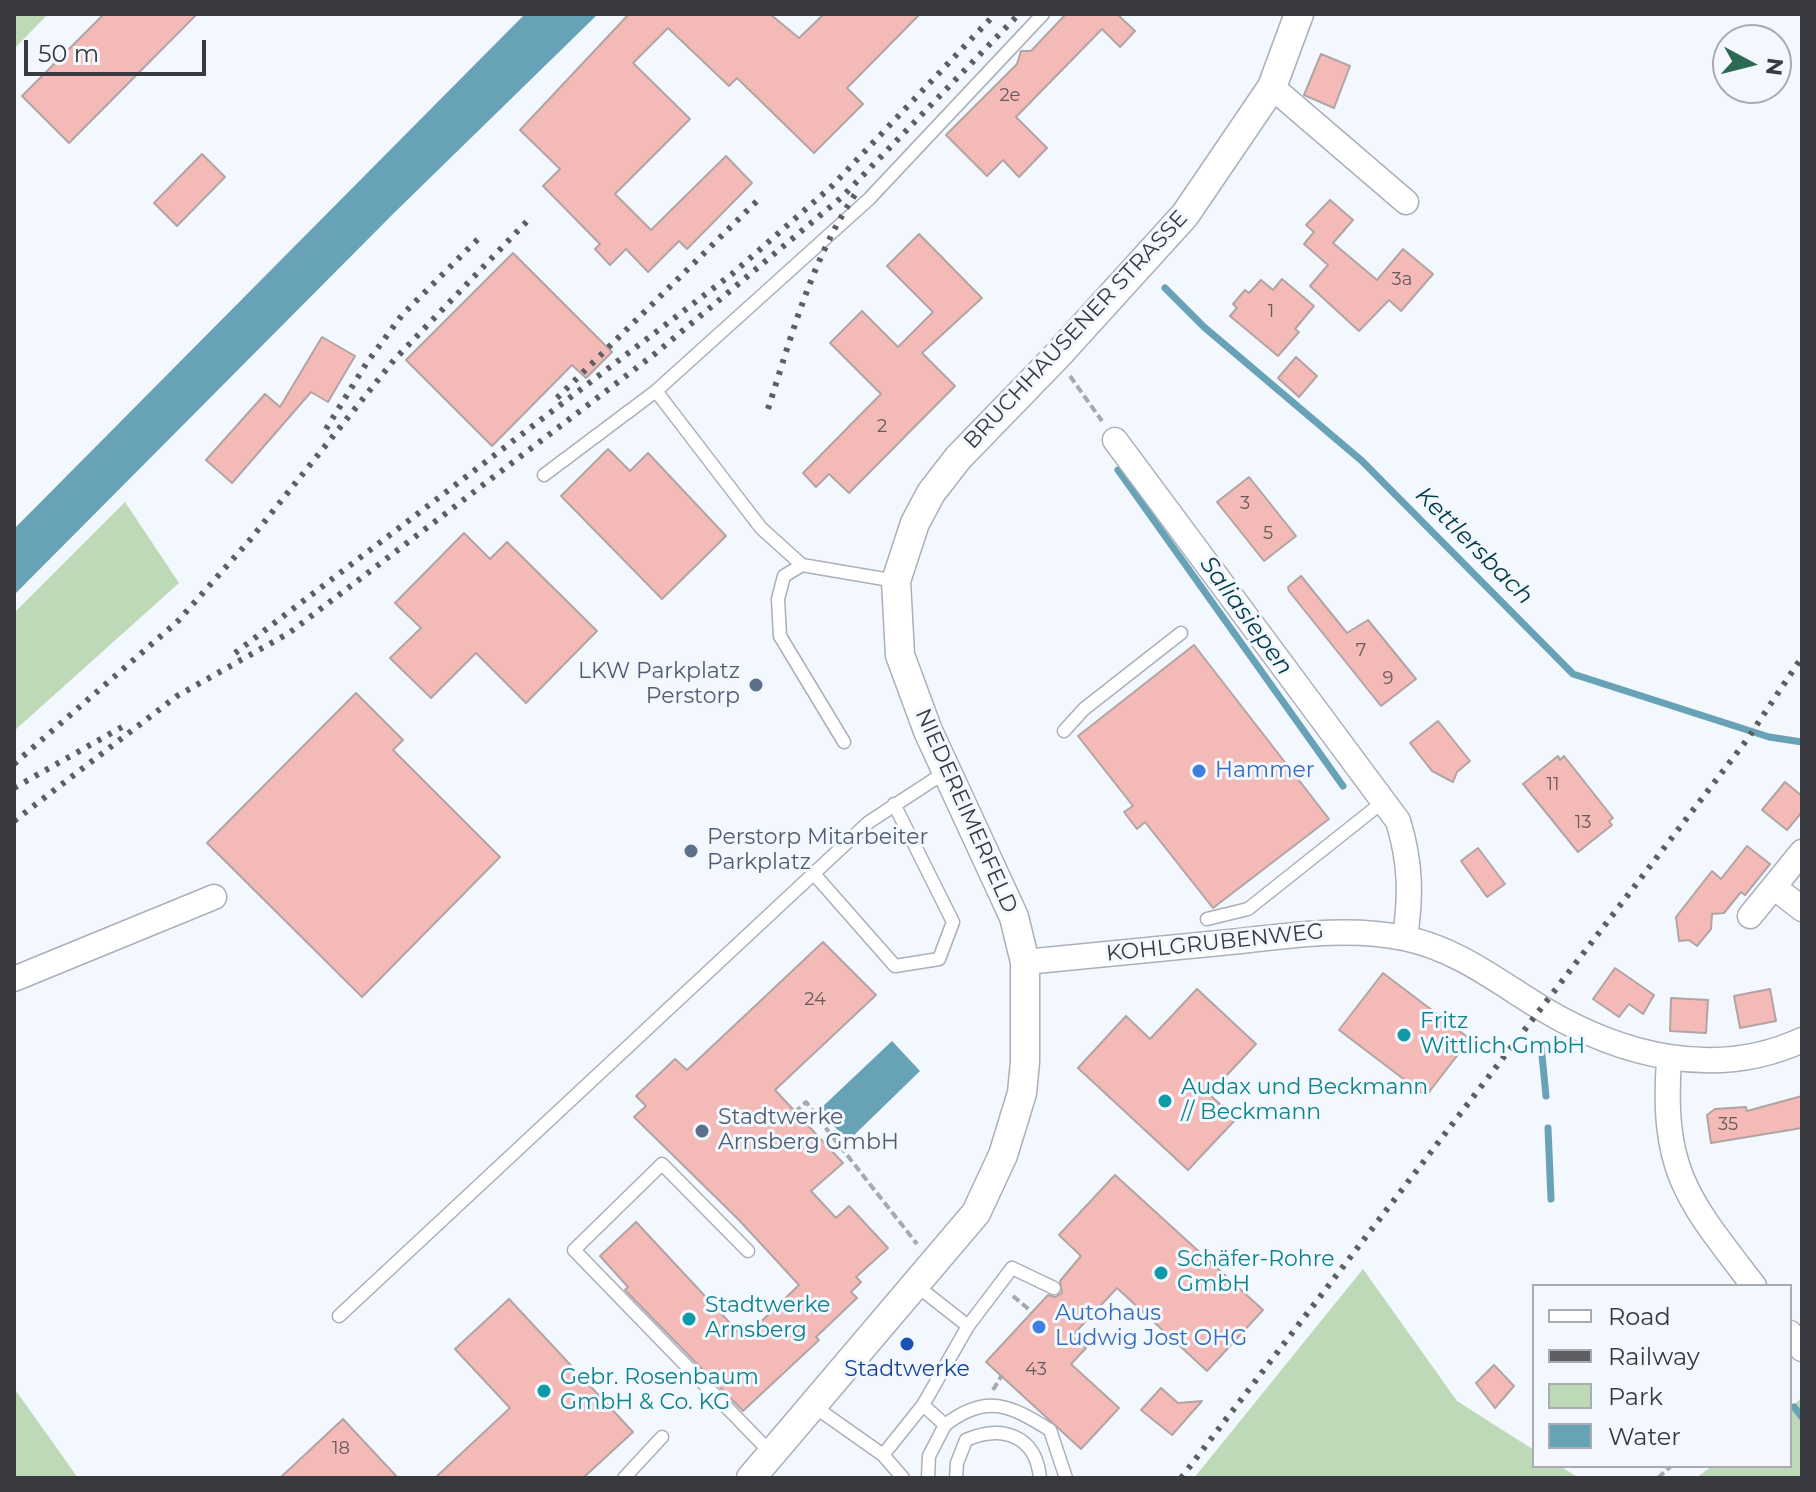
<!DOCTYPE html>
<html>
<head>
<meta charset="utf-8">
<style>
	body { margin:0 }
	#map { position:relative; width:1816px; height:1492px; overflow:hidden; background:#f3f7fe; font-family:Montserrat,sans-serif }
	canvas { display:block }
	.frame { position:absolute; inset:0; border:16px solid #383a3f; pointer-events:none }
	.legend { position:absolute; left:1532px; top:1284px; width:260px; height:184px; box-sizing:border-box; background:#f3f7fe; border:2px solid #a8abb2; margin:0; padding:10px 14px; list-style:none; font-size:24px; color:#383a3f }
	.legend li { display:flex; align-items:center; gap:16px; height:40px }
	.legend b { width:40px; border:2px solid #a8abb2 }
	.north { position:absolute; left:1712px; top:24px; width:80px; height:80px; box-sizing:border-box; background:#f3f7fe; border:2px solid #a8abb2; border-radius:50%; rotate:97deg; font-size:22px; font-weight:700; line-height:32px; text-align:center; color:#383a3f }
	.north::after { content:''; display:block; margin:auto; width:28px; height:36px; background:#2c6a56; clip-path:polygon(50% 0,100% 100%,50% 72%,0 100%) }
	.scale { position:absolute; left:24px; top:40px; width:182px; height:36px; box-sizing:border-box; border:4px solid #383a3f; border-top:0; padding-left:10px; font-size:24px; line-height:28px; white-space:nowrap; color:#383a3f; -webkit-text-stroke:6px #f3f7fe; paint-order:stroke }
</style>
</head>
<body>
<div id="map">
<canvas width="1816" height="1492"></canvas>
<div class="frame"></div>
<ul class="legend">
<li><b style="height:10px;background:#fff"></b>Road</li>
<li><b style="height:10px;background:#5c5e64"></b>Railway</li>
<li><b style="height:22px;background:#bed9b8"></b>Park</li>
<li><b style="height:22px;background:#68a2b7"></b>Water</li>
</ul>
<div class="north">N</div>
<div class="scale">50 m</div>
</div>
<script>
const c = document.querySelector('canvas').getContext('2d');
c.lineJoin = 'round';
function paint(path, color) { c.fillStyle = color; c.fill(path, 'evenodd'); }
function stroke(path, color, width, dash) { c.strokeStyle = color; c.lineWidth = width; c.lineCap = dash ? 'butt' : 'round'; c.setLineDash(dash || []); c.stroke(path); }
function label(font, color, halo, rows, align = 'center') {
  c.font = font + ' Montserrat,sans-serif'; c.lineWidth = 6; c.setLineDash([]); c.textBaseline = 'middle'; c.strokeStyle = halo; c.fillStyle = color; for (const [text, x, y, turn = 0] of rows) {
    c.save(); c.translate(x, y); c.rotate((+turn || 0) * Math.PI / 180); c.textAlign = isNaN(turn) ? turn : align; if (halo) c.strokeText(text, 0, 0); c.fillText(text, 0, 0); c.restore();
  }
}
const green = new Path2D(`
	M14,14h34l-34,35z
	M125,502l54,81 -165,148v-118z
	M1363,1269l94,132 77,49v16h26l19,12h-385z
	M14,1388l64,90h-64z
	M1802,1398v80h-106l16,-12h78v-59z`);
const water = new Path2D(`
	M525,14h73l-204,199 -380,382v-66z
	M892,1041l28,30 -72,70 -29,-31z`);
const stream = new Path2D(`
	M1165,288l39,39 158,134 211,213 196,63 33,5
	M1118,470l225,316
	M1541,1045l5,51
	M1548,1128l3,71
	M1794,1407l8,10`);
const building = new Path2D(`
	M104,14h93l-128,129 -47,-47z
	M629,14h141l29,24 25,-24h96l-73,74 16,16 -49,49 -77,-75 -8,8 -61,-58 -35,35 57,56 -75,75 36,36 75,-74 26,27 -65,66 -8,-8 -31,31 -22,-23 -16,16 -15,-16 5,-5 -57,-58 17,-17 -40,-39z
	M1066,14h51l18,17 -15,16 -18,-18 -86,88 31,31 -28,29 -16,-17 -16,16 -41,-41 71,-71 4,-13h10z
	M1321,54l29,12 -16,42 -30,-13z
	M202,154l23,23 -48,49 -23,-23z
	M1330,200l23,20 -20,23 44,37 26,-31 30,25 -32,37 -12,-11 -30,31 -49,-45 18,-21 -24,-21 10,-12 -8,-7z
	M919,234l63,64 -60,55 33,33 -106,107 -20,-19 -13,13 -13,-14 78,-79 -51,-51 32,-32 36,36 35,-35 -46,-46z
	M513,253l99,99 -26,26 -14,-13 -80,81 -86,-86z
	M1282,279l32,27 -19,23 4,3 -21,24 -48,-40 7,-8 -4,-4 12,-14 4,3 12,-13 12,10z
	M322,337l33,19 -27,46 -17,-10 -79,91 -26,-23 59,-66 15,13z
	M1296,357l21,19 -18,21 -21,-19z
	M608,449l22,22 18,-18 78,83 -64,63 -101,-103z
	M1249,477l47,59 -32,25 -47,-59z
	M464,533l26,26 17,-17 90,89 -71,72 -50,-50 -45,45 -41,-40 31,-30 -26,-25z
	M1301,576l46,57 21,-13 48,59 -35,27 -92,-115 -1,-4z
	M1194,645l135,174 -116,89 -68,-86 -8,7 -13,-17 9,-6 -55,-70z
	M356,693l47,47 -10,10 107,107 -138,140 -155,-154z
	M1438,721l32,40 -13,11 -4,10 -21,-11 -22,-28z
	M1558,756l2,4 4,-4 49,62 -4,3 3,4 -34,27 -55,-68z
	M1785,782l17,14v16l-15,18 -25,-20z
	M1747,846l23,18 -25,31 -4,-3 -17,21 -12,1 -1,15 -14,17 -8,-6 -10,1 -3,-24 36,-46 9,8z
	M1478,848l27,36 -18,13 -26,-36z
	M823,942l53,53 -101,95 68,73 -32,28 25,27 13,-12 39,42 -32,29 5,5 -10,10 6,6 -41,39 3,3 -76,71 -118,-121 3,-3 -28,-31 36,-34 108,116 55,-53 -60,-65 -105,-103 12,-11 -10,-10 39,-37 12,11z
	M1615,968l39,27 -11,19 -14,-10 -10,13 -26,-18z
	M1383,973l87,66 -44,57 -87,-66z
	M1197,989l59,55 -47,50 27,25 -48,51 -110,-102 48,-52 24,23z
	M1770,989l6,32 -36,7 -6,-32z
	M1671,998l37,2 -2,33 -36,-2z
	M1802,1096v32l-91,15 -4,-28 8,-6 31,-2 1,4z
	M1115,1175l148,135 -56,61 -90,-83 -45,48 14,12 -15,16 48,44 -38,41 -95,-87 62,-67 7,2 7,-4 -2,-12 21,-25 -22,-21z
	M509,1299l124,133 -50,46h-148l75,-70 -55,-59z
	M1494,1365l20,21 -19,22 -19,-25z
	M1161,1388l17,15 24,-2 -30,34 -31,-25z
	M343,1419l55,59h-118z`);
const path = new Path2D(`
	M1070,376l32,45
	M786,1121l20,-19 26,34
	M825,1145l7,-9 85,108
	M1013,1296l19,16
	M993,1390l9,-15
	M1658,1478l13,-12`);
const service = new Path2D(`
	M544,475l112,-84
	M802,565l-18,11 -6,23 2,37 64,106
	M896,581l-94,-16 -41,-37 -105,-137 213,-192 174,-185
	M1064,731l20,-22 97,-76
	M814,874l81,92 44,-7 14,-37 -59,-118
	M1207,919l41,-10 136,-108
	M748,1251l-86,-87 -88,86 198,204
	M917,1286l51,40 44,-58 42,20
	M339,1316l530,-494 78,-51
	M923,1405l22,20c41,-32 65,-20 105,5l16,48
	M815,1407l68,48 20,23
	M883,1455l40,-50 45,-79
	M624,1478l38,-41
	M928,1478l1,-22 16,-31
	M956,1478l1,-15 9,-23c37,-16 70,-4 74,38`);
const minor = new Path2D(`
	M1272,87l134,115
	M1115,440l283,381c13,42 13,75 7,117
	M1774,887l28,22
	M1750,916l52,-64
	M1025,962c68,-6 136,-13 205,-20 57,-6 117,-16 174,-4 54,11 94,44 139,71 79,47 173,71 259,31
	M14,979l200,-82
	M1669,1060c-8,113 20,141 85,226
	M1790,1333l12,16`);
const tertiary = new Path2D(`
	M751,1478l225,-265 27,-58 19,-62 3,-31v-100l-11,-45 -86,-186 -28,-76 -4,-74 19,-58 16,-30 27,-35 98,-101 129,-142 87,-128 27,-73`);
const rail = new Path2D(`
	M557,398l204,-201
	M768,409c24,-75 44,-150 88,-216
	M326,429l40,-65 36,-49 81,-81
	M235,653l497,-379 100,-88 163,-172
	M14,764l163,-142 72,-81 145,-181 138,-144
	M14,788l108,-61
	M14,821l163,-125 112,-63 367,-280 186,-156 177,-183
	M1181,1478l565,-737 56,-84`);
const markers = [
	[756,685,8,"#5c6f8a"],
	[1199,771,8,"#3f7fe0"],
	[691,851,8,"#5c6f8a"],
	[1404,1035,8,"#0f9aa8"],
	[1165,1101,8,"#0f9aa8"],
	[702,1131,8,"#5c6f8a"],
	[1161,1273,8,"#0f9aa8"],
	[689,1319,8,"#0f9aa8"],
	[1039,1327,8,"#3f7fe0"],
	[907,1344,8,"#1a4fb4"],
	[544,1391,8,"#0f9aa8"]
];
const numberNames = [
	["2e",1010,96],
	["3a",1402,280],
	["1",1271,312],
	["2",882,427],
	["3",1245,504],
	["5",1268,534],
	["7",1361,651],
	["9",1388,679],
	["11",1553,785],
	["13",1583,823],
	["24",815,1000],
	["35",1728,1125],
	["43",1036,1370],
	["18",341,1449]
];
const streetNames = [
	["BRUCHHAUSENER STRASSE",1076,330,-47],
	["NIEDEREIMERFELD",966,811,66],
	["KOHLGRUBENWEG",1215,943,-6]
];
const serviceNames = [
	["LKW Parkplatz",740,672,"right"],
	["Perstorp",740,697,"right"],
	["Perstorp Mitarbeiter",707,838],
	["Parkplatz",707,863],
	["Stadtwerke",718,1118],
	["Arnsberg GmbH",718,1143]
];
const shopNames = [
	["Hammer",1215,771],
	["Autohaus",1055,1314],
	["Ludwig Jost OHG",1055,1339]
];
const cultureNames = [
	["Fritz",1420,1022],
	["Wittlich GmbH",1420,1047],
	["Audax und Beckmann",1181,1088],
	["// Beckmann",1181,1113],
	["Schäfer-Rohre",1177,1260],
	["GmbH",1177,1285],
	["Stadtwerke",705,1306],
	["Arnsberg",705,1331],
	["Gebr. Rosenbaum",560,1378],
	["GmbH & Co. KG",560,1403]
];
const transitNames = [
	["Stadtwerke",907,1370]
];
const waterNames = [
	["Kettlersbach",1474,546,45],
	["Saliasiepen",1246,616,54]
];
paint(green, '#bed9b8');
paint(water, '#68a2b7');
stroke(stream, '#68a2b7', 7);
paint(building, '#f4bab8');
stroke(building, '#b2a4a4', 2);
stroke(service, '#aaafba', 15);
stroke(minor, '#aaafba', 27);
stroke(tertiary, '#aaafba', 31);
stroke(path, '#a6a9af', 4, [8, 4]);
stroke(service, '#fff', 12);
stroke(minor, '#fff', 24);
stroke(tertiary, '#fff', 28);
stroke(rail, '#5c5e64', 6, [4, 8]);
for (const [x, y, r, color] of markers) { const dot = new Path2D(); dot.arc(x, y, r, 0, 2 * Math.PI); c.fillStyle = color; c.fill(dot); stroke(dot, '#f3f7fe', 3); }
label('18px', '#675a5d', null, numberNames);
label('22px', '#383a3f', '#f3f7fe', streetNames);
label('22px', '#4e5e75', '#f3f7fe', serviceNames, 'left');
label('22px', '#366cbe', '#f3f7fe', shopNames, 'left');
label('22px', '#0d838f', '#f3f7fe', cultureNames, 'left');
label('22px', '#164399', '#f3f7fe', transitNames);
label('italic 24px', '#033b4a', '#f3f7fe', waterNames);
</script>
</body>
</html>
